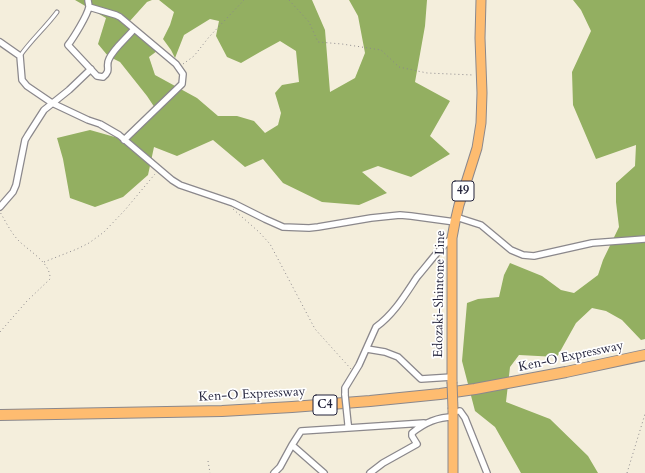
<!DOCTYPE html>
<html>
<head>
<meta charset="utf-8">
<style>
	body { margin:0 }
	canvas { display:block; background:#f4eedc }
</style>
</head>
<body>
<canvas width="645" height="473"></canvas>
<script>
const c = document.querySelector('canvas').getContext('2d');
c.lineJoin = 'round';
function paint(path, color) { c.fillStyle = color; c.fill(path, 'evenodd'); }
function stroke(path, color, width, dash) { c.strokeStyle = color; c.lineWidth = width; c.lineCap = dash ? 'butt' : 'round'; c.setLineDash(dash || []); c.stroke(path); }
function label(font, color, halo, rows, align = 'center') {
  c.font = font + ' Cardo,serif'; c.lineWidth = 3.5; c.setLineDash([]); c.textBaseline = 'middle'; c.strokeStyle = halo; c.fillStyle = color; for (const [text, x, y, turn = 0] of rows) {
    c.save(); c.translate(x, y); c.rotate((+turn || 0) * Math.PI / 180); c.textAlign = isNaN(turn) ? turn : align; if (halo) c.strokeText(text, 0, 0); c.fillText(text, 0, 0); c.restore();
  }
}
const forest = new Path2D(`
	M75,0h77l-5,2 -18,20 28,29 -8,6 6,18 42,23 21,18h19l17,5 11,12 13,-8 3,-12 -6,-20 7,-8 17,-3 -3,-31 -16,-10 -20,11 -19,11 -14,-6 -11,-21 3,-15 -9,-2 -26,16 -9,23 -4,-8 -8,-11 7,-14 4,-13 -15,-12h153l13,30 5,62 25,-14 10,-25 -7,-37 -9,-16h78l-2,26 -10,56 35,19 -20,35 20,18 -39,23 -33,-11 -16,6 25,21 -28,12 -37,-3 -39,-19 -20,-24 -18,8 -32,-27 -36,16 -23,-9 -6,28 -25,22 -28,10 -25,-9 -7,-39 -6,-21 33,-8 32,9 33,-31 -8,-12 -27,-34 -12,-6 -10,-12 8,-26z
	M573,0h72v339l-4,1 -19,-20 -16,-9 -14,-3 -16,15 -19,34 -38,-2 -9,12 -4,35 44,17 38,37 10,17h-77l-26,-46 -20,-16 -13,-50 5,-58 11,-4 21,-2 5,-22 6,-12 32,13 19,14 13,3 24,-18 5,-15 16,-33 -3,-25v-19l19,-17 1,-21 -40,14 -23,-54 -1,-33 19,-41 -10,-21z`);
const path = new Path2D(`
	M289,0l20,22 9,20 24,2 39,6 18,17 28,6 46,2
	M183,64l11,-8 15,-19 35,-37
	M233,209l26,23 11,12 45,85 36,40
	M44,262l33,-13 12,-6 15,-11 21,-22 30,-36
	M0,332l27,-31 23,-22c1,-16 -21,-28 -31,-38 -8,-8 -13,-19 -19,-29
	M208,461l2,12
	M627,473l18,-59`);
const service = new Path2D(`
	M20,56c11,-16 26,-29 37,-44`);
const minor = new Path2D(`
	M88,0c0,2 1,4 1,7 -2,9 -15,30 -21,38l29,31 6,1c9,-7 2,-10 6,-18 5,-11 17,-20 25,-30
	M89,7l27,8 4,2 56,47 7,10 -1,10 -58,56
	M0,42l20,14 2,24 5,6 25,17 36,17 12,4 19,11 53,45 8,5 53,18 32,16 18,8 26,1 9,-1 53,-9 29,-3 11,1 44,6
	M0,207l13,-15 3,-7 9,-45 3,-5 16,-25 25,-20 22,-21
	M456,217l25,8 30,25 12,5 11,1 58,-13 53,-4
	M367,349l18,3 13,5 23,22 31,-2
	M345,395v-7l14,-23 17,-38c18,-13 29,-32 41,-50 7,-8 13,-16 20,-24 5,-5 9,-11 15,-15
	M453,411h7l5,7 22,55
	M348,428l76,-5
	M292,445l32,28
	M274,473l6,-6 12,-22 9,-14 47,-3v-4
	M370,473l13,-10 34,-19 -5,-8v-3c12,-10 26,-16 41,-16`);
const primary = new Path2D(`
	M452,382v-144l3,-16 4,-17 18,-57 4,-25 1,-30 -2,-55 1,-38
	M453,409v64`);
const motorway = new Path2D(`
	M0,415l222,-4 70,-4 78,-6 70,-7 35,-5 91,-17 79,-17`);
const minorBridge = new Path2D(`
	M345,395l3,29`);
const primaryBridge = new Path2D(`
	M452,382l1,27`);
const shields = [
	[463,191,22],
	[325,405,24]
];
const shieldNames = [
	["49",463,191],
	["C4",325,405]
];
const streetNames = [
	["Edozaki-Shintone Line",440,294,-89],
	["Ken-O Expressway",571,357,-12],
	["Ken-O Expressway",252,395,-3]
];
paint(forest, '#93af61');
stroke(service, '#8b888c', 5);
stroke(minor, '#8b888c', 8);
stroke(primary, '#8b888c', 11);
stroke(motorway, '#8b888c', 12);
stroke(path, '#8b888c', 1, [1, 3]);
stroke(service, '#fff', 3);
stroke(minor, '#fff', 5.5);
stroke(primary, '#febc70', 9);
stroke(motorway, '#febc70', 10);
stroke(minorBridge, '#8b888c', 8, []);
stroke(primaryBridge, '#8b888c', 11, []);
stroke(minorBridge, '#fff', 5.5);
stroke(primaryBridge, '#febc70', 9);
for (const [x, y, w] of shields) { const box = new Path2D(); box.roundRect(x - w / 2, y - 10, w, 20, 3); c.fillStyle = '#fff'; c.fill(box); stroke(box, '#22223b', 1); }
label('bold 12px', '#22223b', null, shieldNames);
label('13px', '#22223b', '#fff', streetNames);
</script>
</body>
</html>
